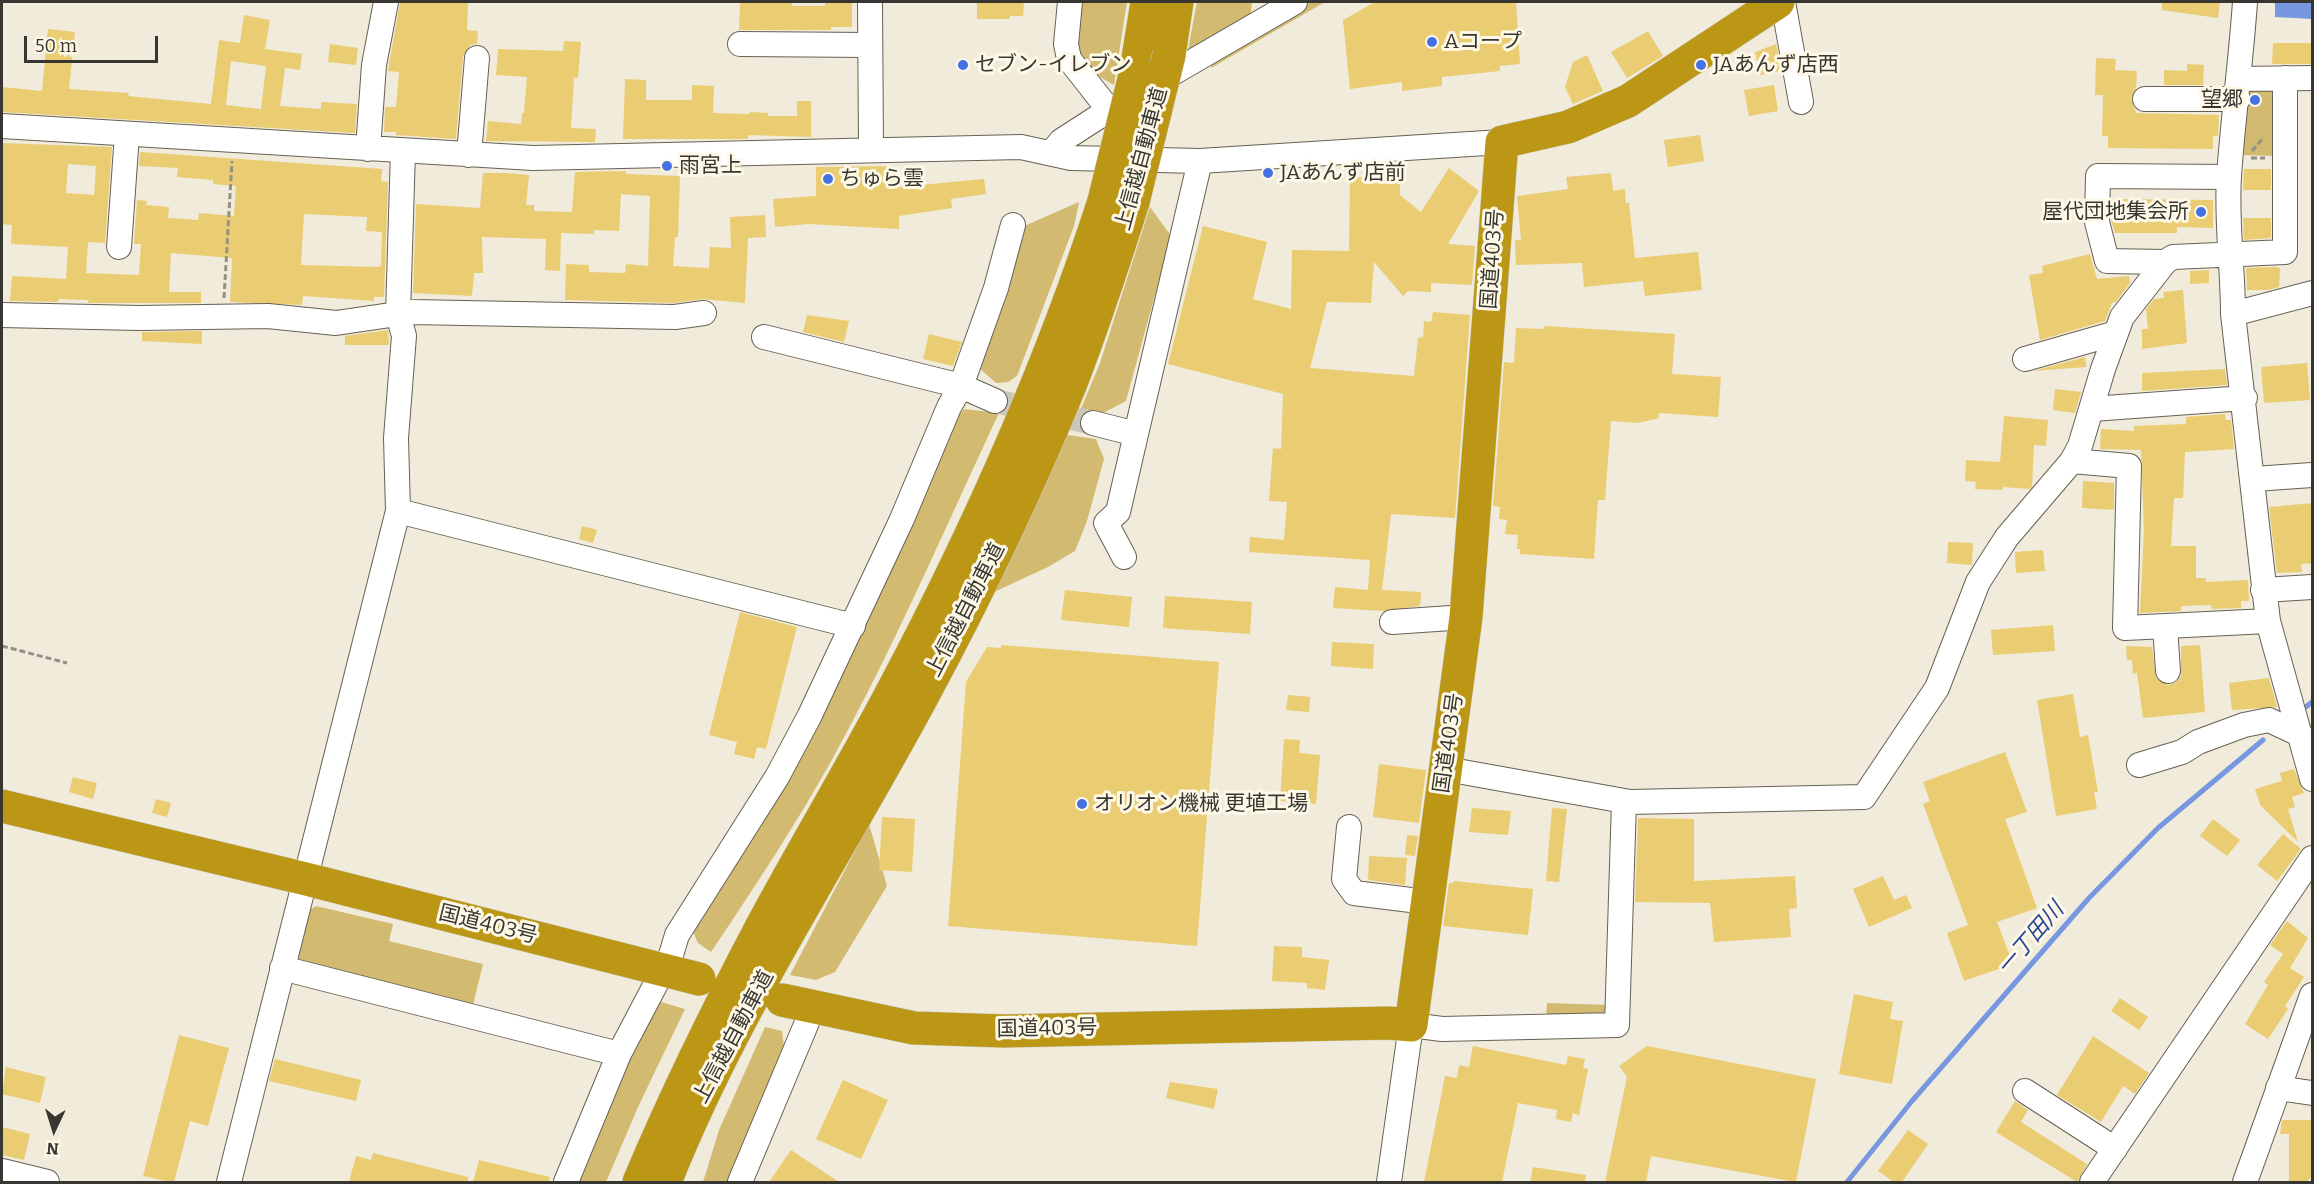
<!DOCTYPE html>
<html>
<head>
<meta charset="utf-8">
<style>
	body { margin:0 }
	#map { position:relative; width:2314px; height:1184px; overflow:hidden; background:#f0ebda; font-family:Bitter,serif }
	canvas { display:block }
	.frame { position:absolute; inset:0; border:3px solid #383630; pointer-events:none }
	.north { position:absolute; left:24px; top:1100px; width:60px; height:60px; -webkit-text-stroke:4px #fef8e7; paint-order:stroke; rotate:184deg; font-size:16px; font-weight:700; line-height:24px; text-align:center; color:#383630 }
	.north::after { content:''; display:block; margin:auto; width:21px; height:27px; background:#383630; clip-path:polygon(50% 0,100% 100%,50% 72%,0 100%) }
	.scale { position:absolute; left:24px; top:36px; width:134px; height:27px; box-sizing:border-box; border:3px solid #383630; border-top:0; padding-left:8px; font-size:18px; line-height:21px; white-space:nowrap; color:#383630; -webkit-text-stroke:4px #fef8e7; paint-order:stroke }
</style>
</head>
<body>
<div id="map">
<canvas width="2314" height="1184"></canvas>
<div class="frame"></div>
<div class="north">N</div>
<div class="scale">50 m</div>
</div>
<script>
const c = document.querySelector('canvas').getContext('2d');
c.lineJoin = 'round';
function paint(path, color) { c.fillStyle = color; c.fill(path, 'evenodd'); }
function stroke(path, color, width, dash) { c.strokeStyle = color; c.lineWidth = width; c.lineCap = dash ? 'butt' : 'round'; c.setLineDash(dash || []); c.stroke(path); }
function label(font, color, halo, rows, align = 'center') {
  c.font = font + ' Bitter,"Noto Sans JP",serif'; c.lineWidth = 6; c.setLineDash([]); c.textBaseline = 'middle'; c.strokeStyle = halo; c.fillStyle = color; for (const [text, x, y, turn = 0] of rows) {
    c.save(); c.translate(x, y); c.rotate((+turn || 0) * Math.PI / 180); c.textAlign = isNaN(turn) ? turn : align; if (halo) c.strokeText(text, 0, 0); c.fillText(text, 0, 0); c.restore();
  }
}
const green = new Path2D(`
	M1080,2h47l-13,83c-44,-24 -36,-38 -34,-83z
	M1197,2h55l-2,18 -63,35z
	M1309,2h16l-114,66 2,-7z
	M2257,85h16l4,71 -36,-1 8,-64z
	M1079,202l-5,24 -57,150 -9,6 -12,1 -18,-16 44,-140z
	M1150,207l21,29 -45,165 -25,13 -21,-3 20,-48z
	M964,409l35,4c-54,115 -104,232 -165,343 -37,67 -80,132 -123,196l-13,-9 -6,-14 263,-509z
	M1067,435l29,4 8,20 -17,62 -12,30 -27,16 -54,25z
	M869,824l18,62 -52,86 -19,8 -26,-5z
	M316,906l77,18 -4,17 94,23 -11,45 -178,-50 12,-47z
	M654,1000l31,9 -47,98 -32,75h-33z
	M1547,1003l61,2v8l-62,6z
	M765,1027l17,4 3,25 -51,126h-31l16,-52z`);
const water = new Path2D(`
	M2275,2h37v17l-37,-2z`);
const stream = new Path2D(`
	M2302,710l10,-8
	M1847,1182l65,-81 177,-203 69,-70 105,-88`);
const building = new Path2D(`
	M400,2l68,1 -1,27 11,1 -1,13 -7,1 -7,11 -7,83 -60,-4v-3h-12l1,-25h11l3,-35 -11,-1z
	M740,2h52v4h33v-4l27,1v24h-21v3h-92z
	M977,2h47l-1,14h-13v3h-33z
	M1375,2h141l4,62 -20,2v5l-58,6v9l-40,5v-9l-52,7 -7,-69z
	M2162,2h58l-2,16 -56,-8z
	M244,15l26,5 -5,29 37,5 -2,16 -15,-2 -5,38 41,3v-7l36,2 -2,29 -353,-21v-25l40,4 6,-62 27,3 -6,57 60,4 -1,3 83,8 8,-64 21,3zM231,61l35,5 -5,43 -35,-4z
	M1648,31l15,25 -36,22 -16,-26z
	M564,41l17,1 -3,36h-4l-3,50 25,1 -1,13 -109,-1 2,-20 33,3 1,-11h2l3,-36 -31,-2 2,-26 65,2z
	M2273,43h40v21h-41z
	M330,44l28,4 -2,17 -28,-3z
	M1776,44l5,27 -21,4 -5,-23z
	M1587,55l16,36 -30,13 -8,-17 8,-25z
	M2096,58l20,1 -1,11 22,1 -1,17 -5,10 5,15 83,2 -1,21h-5v13l-105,-1v-12h-6l1,-41h-8z
	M2187,64l17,1 -1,20h-39v-15l23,1z
	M625,79l21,1v20h46v-15l22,1 -1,27 36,1 1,-2 18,1v3h29v-15h14v36l-62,-2 -2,4h-124z
	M1774,85l4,26 -29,5 -5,-26z
	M1700,135l4,26 -36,6 -4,-27z
	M2,143l110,4 -7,96 -17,-1 -2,31 53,2 2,-31h-7l3,-44 10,1 -1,4 23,2 -1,11 30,2 1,-7 35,3 2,-30 -23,-2v-4l-36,-3 1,-9 -39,-2 1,-14 242,17 -1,12 7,1 -4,115h-10v4l-71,-5 -1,9 -72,-3 2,-44 -61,-5 -2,39h32v11h-113v-3l-29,-1 -1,3 -48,-1 2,-25 54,3 2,-32 -57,-3 1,-19 -10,-1zM68,164l28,2 -2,29 -28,-2zM304,214l63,3 -1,14 16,1 -1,33 -2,2 -78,-2z
	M894,166v5h5v16l85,-8 2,15 -35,5 1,9 -53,8v13l-90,-5 -34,3 -2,-28 43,-3v-29z
	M1449,168l30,23 -31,53 27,2 -3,39 -41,-2v9l-23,-1 -5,5 -29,-34 -3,41 -44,-1 -17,66 104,8 4,-38 5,-1 1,-16 7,1 2,-10 37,3 -15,203 -64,-4 -9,76 39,2 -1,14 -37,5 -50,-3 2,-21 33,3 2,-30 -121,-8 1,-15 34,3 3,-38 -18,-1 4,-53 8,1 2,-55 -115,-30 35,-138 64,16 -14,57 38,10 1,-59 57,1 1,-74 50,1v17l21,17z
	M2244,169h27v21h-28z
	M626,171v3l54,2 -2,61h-3l-2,29 36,2 1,-21 21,1 -1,-31 35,-2 1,22 -18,1 -3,65 -42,-4 -29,4 -109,-3 1,-36 23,1v7l36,1 1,-9 22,2 2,-70 -29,-2 -2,37 -25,-1v4l-33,-1 -1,38 -15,-1 1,-31 -64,-2 1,36h-9l-2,23 -59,-3 3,-89 64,4 3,-35h24l22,2 -3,30h8v6l38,1 3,-40z
	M1611,173l2,18 12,-2 1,14h3l6,55 63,-6 4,38 -57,6 -2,-15 -59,6 -2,-24 -66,2 -1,-25h6l-4,-44 51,-7 -2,-12z
	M2112,199l101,1v28l-36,-1v6h-62l-4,-13z
	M2243,218h28v20l-27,2z
	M2090,254l7,25 32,-3 1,7 -14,19 -4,1 -7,18 -65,19 -11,-65 14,-2 -1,-7z
	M2276,267l4,1 -1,19 -12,3h-20l-1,-22z
	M2209,270v13l-19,1v-13z
	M2183,290l4,53 -45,6v-20h6l-2,-20 8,-10 10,-1 -1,-6z
	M807,315l42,6 -5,21 -41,-10z
	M1544,326l131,8 -3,40 49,3 -3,40 -59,-4v5l-21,5 -27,-2 -6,79h-7l-4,59 -74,-5v-5h-3l1,-14 -13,-1 2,-14 -8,-1 1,-12 -7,-1 11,-144 10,1 2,-35 27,1z
	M388,330l1,15h-44v-9z
	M202,331v13l-60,-3v-9z
	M929,334l33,8 -9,24 -30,-7z
	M2085,357l1,10 -53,4z
	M2307,363l3,37 -46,3 -3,-36z
	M2225,369l2,16 -85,6v-18z
	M2055,389l26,3 -6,21 -22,-3z
	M2225,414l1,6h5l3,29 -49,3 -2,46h-9l-3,48h25v32h10v4l42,-2 1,21h-8v7l-29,1 -1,-4 -30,1v5l-41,2 4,-83 -3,-80 -41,-1 1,-20 33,2v-5l52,-2v-7z
	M2004,416l44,4 -2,26 -12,-1 -2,41 -2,3 -27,-2 -1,3 -27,-1 1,-7 -11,-1 1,-21 34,2z
	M2083,481l31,2v27l-32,-2z
	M2313,503v60l-12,1 1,8 -25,1 -8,-66z
	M582,526l15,4 -4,13 -14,-4z
	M1948,542l25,1 -1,22 -25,-2z
	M2043,550l2,21 -29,2 -1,-21z
	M1065,590l67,7 -3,30 -68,-7z
	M1165,596l87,6 -2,32 -87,-6z
	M740,612l57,15 -31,122 -9,-2 -3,12 -20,-5 3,-12 -28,-7z
	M2053,625l2,26 -62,4 -2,-25z
	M1332,642l42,2 -1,25 -42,-3z
	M1001,645l218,17 -22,284 -249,-20 18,-244 21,-35 14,1z
	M2200,645l5,67 -62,6 -6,-45 -4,1 -1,-14h-5l-1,-14 26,1 4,31 12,7 7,-2 6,-6v-31z
	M2269,678l8,29 -45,3 -3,-27z
	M2073,694l7,43 8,-2 10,57h-4l3,17 -41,7 -19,-116z
	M1288,695l22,2 -1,15 -23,-2z
	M1284,739l16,1 -1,13 21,2 -4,49 -36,-3z
	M2005,752l22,60 -22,7 32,89 -40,14 16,42 -49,17 -17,-48 21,-8 -45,-121 7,-3 -7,-19z
	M1379,764l47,6 -7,53 -46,-6z
	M2294,769l10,24 -12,4 3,10 -7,2 10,33 -38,-37 -5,-16 27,-8 -2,-8z
	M73,777l24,6 -4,16 -24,-7z
	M156,799l15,4 -4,14 -15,-4z
	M1472,808l39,3 -3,24 -39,-3z
	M1552,808l15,1 -8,73 -13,-1z
	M882,817l33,2 -3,53 -33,-2z
	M1638,818l56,1v62l101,-5 2,32 -8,1 2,28 -77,5 -4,-39 -75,-1z
	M2213,819l27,21 -13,16 -27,-20z
	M2283,834l18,15 -24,32 -20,-16z
	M1407,835l11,1 -3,20 -10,-1z
	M1369,856l38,2 -2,27 -37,-5z
	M1883,876l11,24 12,-5 6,13 -43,19 -16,-38z
	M1454,881l79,8 -5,46 -85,-9 6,-43h4z
	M2287,921l21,17 -18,30 14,9 -19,29 3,3 -20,30 -23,-15 23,-39 -4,-3 19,-28 -13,-9z
	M1274,946l28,1v10l27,3 -4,30 -18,-2v-5l-35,-2z
	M1854,994l39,8 -3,17 13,2 -11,63 -53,-10z
	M2120,998l28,19 -9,13 -28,-19z
	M179,1035l50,13 -21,78 -18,-5 -16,61h-4l-27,-6z
	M2093,1036l56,37 -14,21 -12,-8 -22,36 -44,-27z
	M1473,1046l93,19 2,-9 17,3 -2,9 5,1 -9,46 -6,-2 -2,9 -15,-3 1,-9 -39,-7 -16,79h-78l21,-106 12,2 2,-13 10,2z
	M1647,1046l169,33 -20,103 -145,-26 -5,26h-41l22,-105 -8,-11z
	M275,1059l86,21 -5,21 -87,-20z
	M6,1067l40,10 -6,26 -38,-9z
	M843,1080l45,20 -27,59 -45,-20z
	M1170,1082l48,7 -4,20 -48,-11z
	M2015,1101l13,9 -7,12 66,42 -10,18 -81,-50z
	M2282,1120h31v56l-7,6h-17v-48h-9z
	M2,1127l28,7 -6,26 -22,-5z
	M1908,1130l20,14 -26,38h-8l-16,-11z
	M791,1150l48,32h-70z
	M373,1153l95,24v5h-119l7,-26 15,4z
	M479,1160l71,17 -1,5h-76z
	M1533,1167l53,8 -1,7h-55z`);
const minorTunnel = new Path2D(`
	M995,401l98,22`);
const path = new Path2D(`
	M2252,151l12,-14
	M2251,158h14
	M224,298l8,-137
	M2,646l65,17`);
const minor = new Path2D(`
	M870,2l1,146
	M1070,2l-4,42 3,15 40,51
	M1783,2l18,100
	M2245,2c-4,58 -12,116 -16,174 -3,47 4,92 4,138l35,307 44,158
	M740,44l130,1
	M2240,79l72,-1
	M2145,99h93
	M2,126l531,32 488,-11 50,11 129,3 302,-19
	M368,149l6,-84 12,-63
	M1051,153l10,-12 48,-31 186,-108
	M469,155l8,-97
	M119,247l8,-113
	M2165,262l-58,-1 -10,-39 1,-46 131,1
	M2233,314l79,-21
	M2,315l137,3 129,-2 68,7 75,-11 264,5 29,-4
	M764,337l197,49 35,-98 17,-63
	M2025,359l91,-26
	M2092,409l153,-11
	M1093,423l43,11 64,-273
	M2072,461l57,5 -4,162 143,-7
	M2254,479l58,-4
	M398,511l455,115
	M1124,557l-18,-34 12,-11 18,-78
	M2263,590l49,-3
	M1392,622l74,-5
	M2165,626l3,45
	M2139,765l43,-13 16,-10 46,-17 25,-5 32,15
	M1446,769l184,33 234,-5 73,-109 41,-106 29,-45 65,-76 8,-15 23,-77 19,-52 43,-55 8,-5 112,-5v-174
	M1349,827l-5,52 10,14 73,9
	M282,968l337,86
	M2278,1088l34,5
	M2025,1091l90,58
	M2,1171l45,11
	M229,1182l169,-671 -2,-73 8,-102 -6,-22 5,-163
	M566,1182l53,-128 52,-99 6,-20 100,-158 32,-60 93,-198 47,-112 12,-21 34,15
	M740,1182l73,-174
	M1389,1182l22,-157 31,4 175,-4 7,-224
	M2092,1182l220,-324
	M2245,1182l67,-187`);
const highway = new Path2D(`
	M1169,55l8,-53
	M1136,71l11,-69
	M2,806l304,73 393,100
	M782,1000l132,28 90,3 385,-8 22,2 55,-408 36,-475 66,-15 60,-26 150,-99
	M639,1182c37,-88 80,-175 125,-260 42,-78 87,-152 128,-230 84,-158 157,-321 212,-491
	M665,1182c67,-169 170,-323 256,-483 55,-102 106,-208 150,-316 23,-60 43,-121 62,-181`);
const highwayBridge = new Path2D(`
	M1104,201l32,-130
	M1133,202l36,-147`);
const markers = [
	[1432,42,6,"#4571e3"],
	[963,65,6,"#4571e3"],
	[1701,65,6,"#4571e3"],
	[2255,100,6,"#4571e3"],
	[667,166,6,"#4571e3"],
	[1268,173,6,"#4571e3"],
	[828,179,6,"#4571e3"],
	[2201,212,6,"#4571e3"],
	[1082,804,6,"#4571e3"]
];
const poiNames = [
	["Aコープ",1444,42],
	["セブン-イレブン",975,65],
	["JAあんず店西",1713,65],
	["望郷",2243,100,"right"],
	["雨宮上",679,166],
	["JAあんず店前",1280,173],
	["ちゅら雲",840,179],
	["屋代団地集会所",2189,212,"right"],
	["オリオン機械 更埴工場",1094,804]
];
const streetNames = [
	["上信越自動車道",1142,159,-75],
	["国道403号",1493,259,-86],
	["上信越自動車道",966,610,-63],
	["国道403号",1449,743,-82],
	["国道403号",488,925,14],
	["国道403号",1047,1029,-1],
	["上信越自動車道",734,1037,-62]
];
const waterNames = [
	["一丁田川",2031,939,-49]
];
paint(green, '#d3ba71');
paint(water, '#7797e0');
stroke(stream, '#7797e0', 5);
paint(building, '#eacc73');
stroke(minorTunnel, '#cbc7b8', 24, [24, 12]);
stroke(minor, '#666153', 26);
stroke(highway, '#cfcfcd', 34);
stroke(path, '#949085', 3, [6, 3]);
stroke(minor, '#fff', 24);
stroke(highway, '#bb9715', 33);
stroke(highwayBridge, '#cfcfcd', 34, []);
stroke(highwayBridge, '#bb9715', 33);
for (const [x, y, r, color] of markers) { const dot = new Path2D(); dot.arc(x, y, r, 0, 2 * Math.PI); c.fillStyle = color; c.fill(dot); stroke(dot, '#fef8e7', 2); }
label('21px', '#383630', '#fef8e7', poiNames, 'left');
label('21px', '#383630', '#fef8e7', streetNames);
label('italic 22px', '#254398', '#fef8e7', waterNames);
</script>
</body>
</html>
